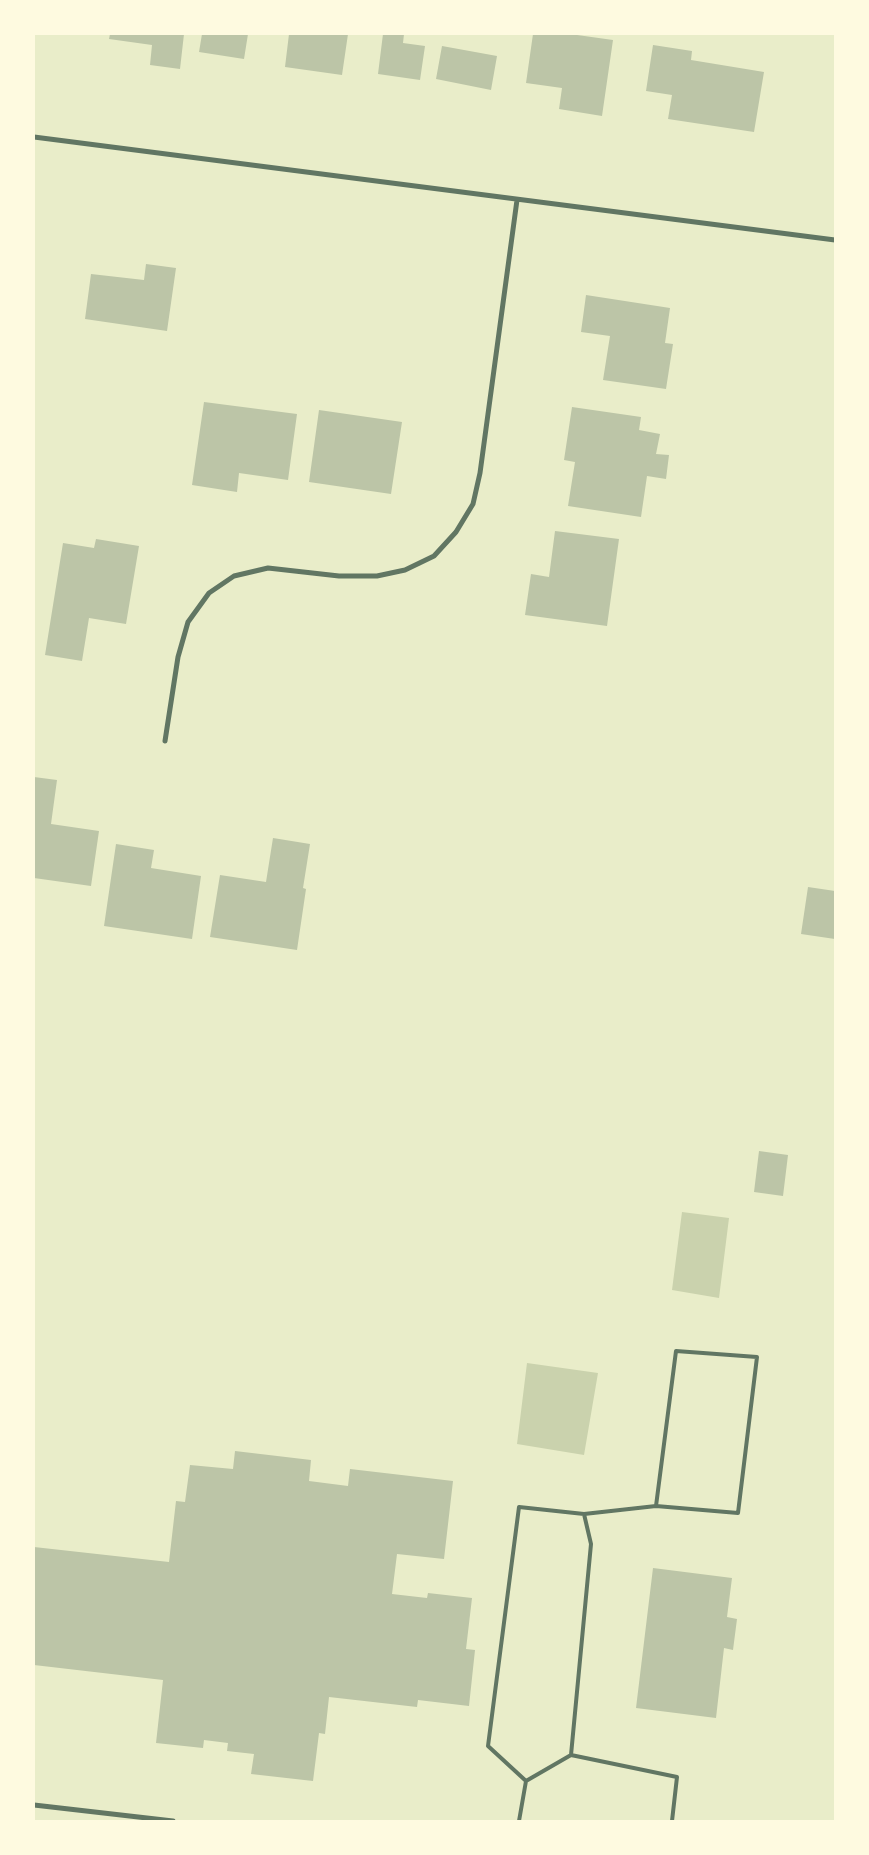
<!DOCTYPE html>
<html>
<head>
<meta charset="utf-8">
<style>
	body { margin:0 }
	#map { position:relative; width:869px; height:1855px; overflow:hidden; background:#e9edc9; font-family:Poppins,sans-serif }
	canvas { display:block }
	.frame { position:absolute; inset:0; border:35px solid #fefae0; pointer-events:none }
</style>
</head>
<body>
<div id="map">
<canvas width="869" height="1855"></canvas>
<div class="frame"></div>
</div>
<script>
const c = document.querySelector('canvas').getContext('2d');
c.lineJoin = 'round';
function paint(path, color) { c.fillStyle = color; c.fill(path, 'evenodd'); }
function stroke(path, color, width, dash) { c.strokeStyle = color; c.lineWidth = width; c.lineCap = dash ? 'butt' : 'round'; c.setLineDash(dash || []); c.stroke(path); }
const green = new Path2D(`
	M682,1212l47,6 -10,80 -47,-8z
	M527,1363l71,10 -14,82 -67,-11z`);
const building = new Path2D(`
	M110,34h74l-4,35 -30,-4 2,-20 -43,-6z
	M202,34h46l-4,25 -45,-7z
	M289,34h59l-6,41 -57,-8z
	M383,34h21l-1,9 22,3 -5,34 -42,-6z
	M533,34h37l43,6 -11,76 -43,-7 3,-21 -36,-5z
	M653,45l39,6 -1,9 73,12 -10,60 -86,-13 4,-24 -26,-4z
	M442,46l55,10 -6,34 -55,-11z
	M146,264l30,4 -9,63 -82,-12 6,-45 53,6z
	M586,295l84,13 -5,35 8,1 -7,45 -63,-9 7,-44 -29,-4z
	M204,402l93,12 -9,66 -49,-7 -2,19 -45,-7z
	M572,407l69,10 -2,13 21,4 -4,20 13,1 -3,24 -19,-3 -6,41 -73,-11 7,-44 -11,-2z
	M319,410l83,12 -11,72 -82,-12z
	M555,531l64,8 -12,87 -82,-11 6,-41 18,3z
	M96,539l43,7 -13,78 -37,-6 -7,43 -37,-6 18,-112 31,5z
	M34,777l23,3 -6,44 48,7 -8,55 -57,-8z
	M273,838l37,6 -7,44 3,1 -9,61 -87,-13 10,-62 46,7z
	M116,844l38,6 -3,18 50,8 -9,63 -88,-13z
	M808,887l27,4v48l-34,-5z
	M759,1151l29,4 -5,41 -29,-4z
	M235,1451l76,9 -2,21 39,5 2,-17 103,12 -9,78 -47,-5 -5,40 35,4 1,-5 44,5 -6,51 9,1 -6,56 -51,-6 -1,7 -88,-10 -4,37 -6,-1 -6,48 -62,-7 3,-20 -27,-3 1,-8 -24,-3 -1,8 -47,-5 7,-63 -129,-15v-118l135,15 7,-61 9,1 5,-37 43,4z
	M653,1568l79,10 -5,39 10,2 -4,31 -9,-2 -8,70 -80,-10z`);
const service = new Path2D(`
	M584,1514l72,-8 82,7 19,-156 -81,-6 -20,155
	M526,1781l-38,-35 31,-239 65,7 7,30 -20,211
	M519,1821l7,-40 45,-26 106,22 -5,44`);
const minor = new Path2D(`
	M34,137l801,103
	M165,741l13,-84 10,-35 21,-29 25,-17 34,-8 71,8h38l28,-6 29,-14 22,-24 17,-28 7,-31 37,-273
	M34,1805l139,16`);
paint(green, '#cad2ad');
paint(building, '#bcc5a7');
stroke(service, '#617663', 4);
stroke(minor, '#617663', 5);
</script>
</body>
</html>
